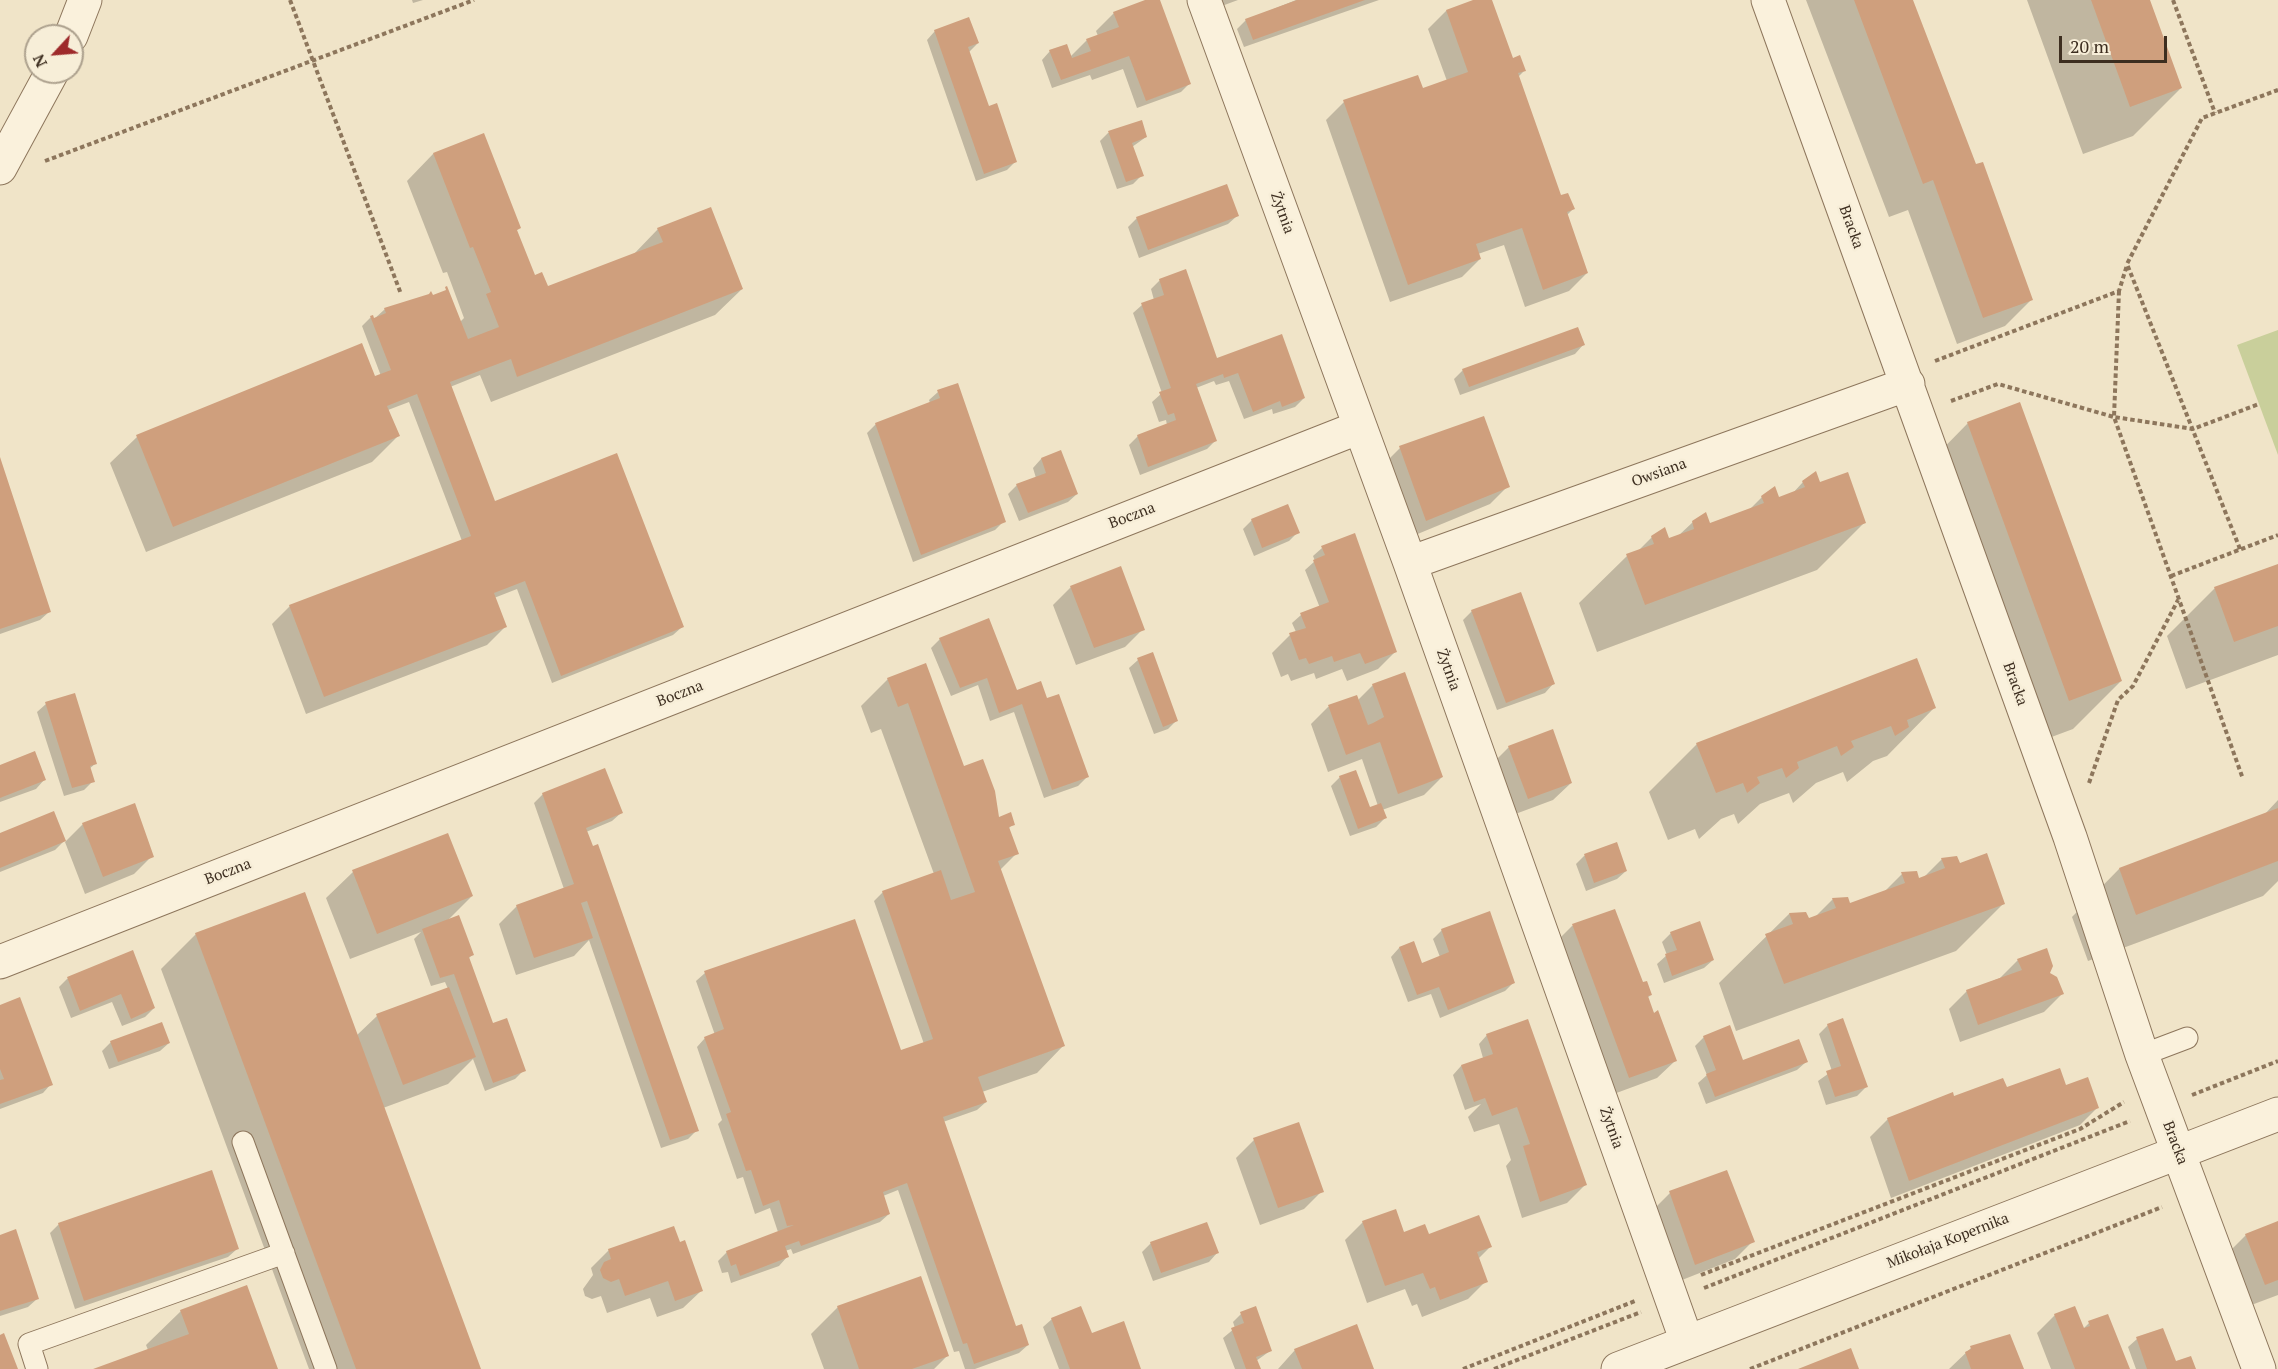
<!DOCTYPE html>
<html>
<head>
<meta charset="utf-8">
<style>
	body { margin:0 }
	#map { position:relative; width:2278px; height:1369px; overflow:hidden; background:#f0e4c8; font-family:"PT Serif",serif }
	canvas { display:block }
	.north { position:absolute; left:24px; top:24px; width:60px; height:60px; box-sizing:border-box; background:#f7eed8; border:2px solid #ada18e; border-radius:50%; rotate:244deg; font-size:16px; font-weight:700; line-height:24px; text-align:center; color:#3d2e20 }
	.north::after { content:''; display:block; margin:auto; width:21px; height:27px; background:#9e2a2b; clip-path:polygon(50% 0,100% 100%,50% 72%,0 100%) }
	.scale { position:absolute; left:2059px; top:36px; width:108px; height:27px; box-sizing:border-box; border:3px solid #3d2e20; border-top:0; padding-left:8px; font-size:18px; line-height:21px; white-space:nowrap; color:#3d2e20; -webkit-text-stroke:4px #f7eed8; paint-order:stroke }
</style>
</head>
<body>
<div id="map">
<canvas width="2278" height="1369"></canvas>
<div class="north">N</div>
<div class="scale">20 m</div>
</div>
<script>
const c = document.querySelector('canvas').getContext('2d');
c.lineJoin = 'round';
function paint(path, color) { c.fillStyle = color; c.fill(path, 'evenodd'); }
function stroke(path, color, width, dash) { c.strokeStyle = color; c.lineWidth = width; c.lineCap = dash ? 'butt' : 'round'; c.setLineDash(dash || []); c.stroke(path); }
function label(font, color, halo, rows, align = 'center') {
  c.font = font + ' "PT Serif",serif'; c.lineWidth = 5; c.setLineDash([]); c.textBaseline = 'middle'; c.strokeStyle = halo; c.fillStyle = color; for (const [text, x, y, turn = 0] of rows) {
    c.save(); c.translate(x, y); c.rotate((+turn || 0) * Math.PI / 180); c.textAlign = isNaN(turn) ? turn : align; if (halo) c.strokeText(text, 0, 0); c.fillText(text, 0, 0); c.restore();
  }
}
const green = new Path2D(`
	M2278,330v125l-41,-110z`);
const shadow = new Path2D(`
	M412,0h11l-10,3z
	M1150,0h9l30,84 -8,8 -44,16 -14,-39 -31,11 -2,-5 -38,13 -10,-28 8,-9 20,6 17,-17 11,-4 -2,-5 18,-18z
	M1217,0h21l-19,7z
	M1296,0h83l-135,47 -7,-18 9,-9z
	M1478,0h13l21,60 12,11 -6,6 42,120 13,12 -7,7 21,57 -18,18 -44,16 -21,-62 -26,9 2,5 -18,18 -72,25 -64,-182 18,-18 78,-12 25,-9 -19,-52 18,-18z
	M1806,0h105l64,166 56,134 -26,26 -48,18 -49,-134 -19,7z
	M2027,0h121l33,88 -48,48 -50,18z
	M935,31l43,12 -9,9 19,56 27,54 -8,8 -31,11 -49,-141z
	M1141,122l5,15 -14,10 10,28 -9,9 -16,5 -17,-48 8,-8z
	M483,135l37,92 -4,4 18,46 13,11 85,-32 26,-27 84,60 -27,26 -224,87 -11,-27 -30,12 44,116 188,124 -9,8 -121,48 -35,-94 -23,9 11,29 -18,18 -181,69 -34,-90 18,-18 172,-65 -53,-139 -21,8 10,26 -26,26 -226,90 -36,-89 27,-26 244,-61 -19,-50 9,-9 2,3 12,-11 75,13 4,-4 -17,-46 -4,1 -36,-92 26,-27z
	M1237,216l-9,8 -89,34 -11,-31 9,-9z
	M1160,280l56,80 88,38 -9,9 -22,7 -1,-5 -28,10 -15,-38 -13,4 -2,-4 -18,7 20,52 -9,9 -67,26 -11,-30 9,-9 29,-11 -1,-5 -7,2 -7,-20 10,-9 -29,-80 9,-8 12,-5 -3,-11z
	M1583,345l-8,9 -115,41 -6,-16 9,-9z
	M938,392l66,129 -9,9 -82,32 -46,-129 9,-9 54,-21 -1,-3z
	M1968,423l153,258 -48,48 -51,19 -101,-277z
	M1400,448l108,38 -18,18 -82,34 -26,-72z
	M1061,452l16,42 -9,8 -49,19 -11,-27 9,-9 19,-7 -3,-10 8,-9z
	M0,460l49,152 -9,8 -40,14z
	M1803,482l16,2 46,38 -48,48 -220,82 -18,-49 48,-47 10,-4 15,-15 16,3 10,-4 15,-14 16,3 40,-15 13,-13 16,2 14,-5z
	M1252,520l46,12 -9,9 -35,15 -11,-27z
	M1322,548l74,103 -18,18 -31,12 -5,-12 -26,10 -2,-6 -23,8 -3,-7 -7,3 -9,-24 18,-18 6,-3 -4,-9 9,-8 19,-7 -15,-38 10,-9 -2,-5z
	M2278,565v90l-92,34 -19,-53 48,-48z
	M1071,587l72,42 -18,18 -49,18 -23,-60z
	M1472,611l81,73 -8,9 -48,17 -34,-90z
	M940,639l76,52 30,9 41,77 -9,9 -34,12 -30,-86 -24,9 -12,-36 -27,11 -20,-48z
	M1138,660l38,61 -8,8 -14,5 -25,-66z
	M925,665l38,103 35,51 15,5 -5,5 9,24 -17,17 63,176 -26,27 -55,19 4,10 -9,8 -34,12 72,206 13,17 -9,8 -44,16h-10l-6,-18 -5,1 -56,-162 -15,6 6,18 -9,8 -87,32 -2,-5 -6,2 2,6 -8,9 -48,17 -3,-11 -6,1 -4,-12 9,-9 51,-20 -8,-24 -15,6 -12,-37 -6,2 -19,-55 4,-4 -25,-73 8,-9 10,-3 -19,-54 9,-8 195,79 24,-8 -50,-143 9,-9 51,-18 -53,-145 -10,4 -10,-27 27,-27z
	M1373,685l69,92 -18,18 -42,15 3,8 -9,9 -26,9 -19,-50 9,-9 29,32 9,-3 -16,-47 -34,13 -17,-48 17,-17 28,-10 1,4z
	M46,704l49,60 -6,5 4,12 -9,9 -20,6 -27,-84z
	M1934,708l-47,48 -14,5 -26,21 -4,-10 -27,11 -23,20 -4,-10 -29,11 -22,20 -4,-10 -13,5 -22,20 -4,-10 -27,11 -19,-48 48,-48z
	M1509,747l62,36 -18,17 -43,16 -19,-51z
	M0,767l44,13 -8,9 -36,13z
	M543,794l78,19 -9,8 -26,11 111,298 -9,9 -27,9 -72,-208 -15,16 -58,19 -17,-51 18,-18 47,-17 -30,-86z
	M2278,800v81l-15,15 -175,65 -16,-44 47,-48 145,-54z
	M83,824l69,32 -18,18 -49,20 -20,-52z
	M0,835l64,6 -9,9 -55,22z
	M1616,844l10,27 -9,8 -31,12 -10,-27 8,-8z
	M1942,859l17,6 45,38 -48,48 -220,80 -17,-48 70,-69 16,-1 3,7 7,-3 18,-18 17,6 33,-12 19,-19 16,6 5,-2z
	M353,872l119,24 -26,26 26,33 -4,4 24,66 32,45 -9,9 -30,12 -12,-32 -25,25 -65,24 96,261h-170l-148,-400 35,-35 160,102 21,-20 71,-27 -3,-7 -14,4 -17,-47 7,-7 -71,27 -24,-61z
	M1614,911l28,73 9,11 -4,3 28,63 -18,17 -46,17 -57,-151 18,-18z
	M1442,930l72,52 -9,9 -65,27 -9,-24 -23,8 -17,-45 8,-9 14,-5 8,21 19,-7 -7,-18z
	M1671,933l42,27 -9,8 -40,15 -7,-19 10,-9 -5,-13z
	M132,952l22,56 -9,9 -23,9 -10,-24 -41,16 -12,-31 8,-8z
	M2018,960l30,14 14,20 -18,18 -84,30 -11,-33 18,-18 33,-13z
	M0,1006l51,78 -8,9 -43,16z
	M1828,1025l38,62 -9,9 -31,9 -8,-24 14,-10 -13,-37z
	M1487,1035l98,150 -18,18 -45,15 -16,-52 5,-6 -12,-36 -25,8 -6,-15 13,-13 -16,6 -12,-35 8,-9 22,-8 -4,-14z
	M1704,1037l38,25h64l-9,8 -91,34 -8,-21 9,-8 -12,-29z
	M111,1042l58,1 -9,8 -51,18 -7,-18z
	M2065,1087l33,20 -18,18 -189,73 -21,-61 18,-18 65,-21 53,-9z
	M1254,1140l68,51 -18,18 -44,16 -24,-67z
	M1670,1193l83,48 -18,18 -58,23 -25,-71z
	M1363,1222l40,11 87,14 -12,12 8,22 -18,18 -46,18 -5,-13 -5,2 -7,-17 -38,14 -22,-63z
	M2278,1222v73l-40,15 -19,-48 27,-27z
	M59,1224l178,25 -9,8 -153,52 -25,-76z
	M0,1236l37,63 -9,8 -28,9z
	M1151,1243l66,10 -8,9 -56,19 -11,-29z
	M609,1250l92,41 -18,17 -26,9 -7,-19 -43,15 -6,-17 -9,3 -7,-3 -2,-7 10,-14 -2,-7z
	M838,1307l109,49 -13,13h-110l-13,-35z
	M181,1311l96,58h-180l51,-19 -2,-5z
	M1241,1314l29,37 -14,10 3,8h-24l-12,-31 12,-10 -2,-6z
	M2055,1315l28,14 6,-6 39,46h-77l-14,-36z
	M1052,1319l39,16 49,34h-81l-16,-42z
	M2137,1339l38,23 19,7h-58l-8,-22z
	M1971,1348l51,21h-73z
	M1295,1350l78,19h-95z`);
const building = new Path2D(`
	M1145,0h15l31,84 -45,17 -17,-45 -68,24 -12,-30 18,-6 5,14 19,-7 -5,-12 33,-12 -6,-15z
	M1297,0h68l-112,40 -8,-21z
	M1473,0h19l21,58 7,-3 6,16 -8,2 43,122 7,-2 7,16 -8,3 21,61 -45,17 -21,-62 -46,16 5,15 -73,26 -65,-185 75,-25 5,13 45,-16 -22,-62z
	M1854,0h59l63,164 7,-2 50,138 -50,18 -50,-138 -10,4z
	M2091,0h59l32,88 -52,19z
	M969,17l10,26 -11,4 21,59 8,-3 20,59 -33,12 -50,-144z
	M1142,120l5,17 -15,6 12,33 -18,6 -18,-51z
	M484,133l37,95 -4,2 18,45 7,-3 6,14 115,-44 -6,-14 54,-21 32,82 -226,88 -6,-18 -61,23 45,119 122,-48 67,174 -123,49 -36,-95 -31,12 13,34 -183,70 -35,-92 182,-69 -54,-142 -30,12 13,30 -227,91 -37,-92 226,-92 13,33 16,-6 -21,-54 3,-1 1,3 12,-5 -2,-5 45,-14 2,-3 2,4 13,-5 -1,-3 2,-1 21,53 31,-12 -13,-33 5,-2 -18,-45 -3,1 -37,-95z
	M1227,184l12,32 -91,34 -12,-33z
	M1186,269l31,89 65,-24 23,64 -23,9 -2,-6 -27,11 -15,-39 -14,5 -1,-4 -27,10 21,57 -69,26 -11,-32 39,-15 -2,-7 -6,2 -9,-23 12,-4 -30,-85 23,-8 -5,-16z
	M1578,327l7,18 -116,42 -7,-18z
	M958,383l48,139 -85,33 -46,-132 65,-25 -3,-8z
	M2020,402l102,279 -53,20 -102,-279z
	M1484,416l26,71 -84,34 -27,-75z
	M1061,450l17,44 -50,19 -12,-29 30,-11 -5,-15z
	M0,457l51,155 -51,17z
	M1816,471l4,11 28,-10 18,51 -221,82 -19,-51 28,-10 -3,-8 14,-9 4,11 25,-9 -2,-8 14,-9 4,11 54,-20 -3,-7 14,-10 4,11 26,-10 -3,-6z
	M1288,504l12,29 -38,15 -11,-29z
	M1355,533l42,119 -32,12 -5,-11 -26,9 -2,-6 -23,8 -3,-6 -7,2 -10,-27 17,-5 -6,-15 29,-11 -16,-42 12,-5 -4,-9z
	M2278,564v62l-44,16 -20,-55z
	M1121,566l24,64 -51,18 -24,-62z
	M1521,592l34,92 -49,19 -35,-93z
	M989,618l28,72 24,-9 6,17 12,-4 30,83 -37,13 -30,-86 -23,9 -12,-35 -27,10 -21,-50z
	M1153,652l25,69 -15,6 -26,-69z
	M1917,658l19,50 -29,12 2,7 -14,9 -4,-10 -40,15 3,6 -13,9 -4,-10 -40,16 2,6 -13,10 -4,-10 -25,9 3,6 -13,10 -4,-10 -27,10 -20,-50z
	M926,663l38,103 19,-7 12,32 4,26 12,-5 4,13 -6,2 10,27 -21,7 67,185 -87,31 9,25 -44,15 73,209 6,-2 7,21 -55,19 -7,-21 -4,1 -56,-161 -24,9 7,22 -89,32 -2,-5 -14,5 4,11 -49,19 -4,-12 -5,2 -5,-15 68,-26 -7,1 -8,-26 -16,6 -12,-36 -5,1 -20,-57 5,-2 -27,-75 20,-8 -20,-58 151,-52 46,131 32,-11 -51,-148 59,-21 10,30 24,-8 -67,-189 -10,4 -11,-29z
	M1405,672l38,105 -45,17 -18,-52 -34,13 -18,-50 29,-10 11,30 5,-2 11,-6 -12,-33z
	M75,693l22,71 -7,2 5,16 -23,6 -27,-86z
	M1553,729l19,54 -44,16 -20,-53z
	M35,751l11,29 -46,18v-33z
	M605,768l18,45 -37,15 7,18 5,-2 101,287 -29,9 -83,-239 -6,2 12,35 -59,20 -18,-53 58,-21 -32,-91z
	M1356,770l14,37 11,-4 6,15 -29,11 -19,-53z
	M135,803l19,54 -51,20 -21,-54z
	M2278,808v53l-142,54 -17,-47z
	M54,811l12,30 -66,27v-35z
	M448,833l25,63 -96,38 -25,-64z
	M1617,842l10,29 -33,12 -10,-29z
	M1987,853l18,51 -221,80 -19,-50 28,-10 -4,-11 17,-1 3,6 27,-10 -4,-10 16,-1 2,6 55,-20 -4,-11 16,-1 2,7 26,-10 -4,-10 16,-2 3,7z
	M305,892l176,477h-125l-161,-436z
	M1615,909l28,73 4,-1 5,14 -4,1 6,17 4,-3 19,51 -48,17 -57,-154z
	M1490,911l25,72 -67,27 -9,-23 -22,8 -18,-48 15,-6 8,22 27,-11 -8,-23z
	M459,915l15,40 -5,2 24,66 14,-5 19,53 -33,12 -39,-109 -14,4 -18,-49z
	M1700,921l14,39 -42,16 -7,-22 12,-4 -7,-18z
	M2047,948l6,18 -3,7 7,4 7,17 -86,31 -12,-35 56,-20 -5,-11z
	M133,950l22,58 -24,11 -10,-25 -41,17 -13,-34z
	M449,987l27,70 -73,28 -27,-71z
	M20,997l33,88 -53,19v-24l4,-1 -4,-10v-64z
	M1843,1018l25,69 -33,10 -9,-26 15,-5 -14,-42z
	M1528,1019l59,166 -47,17 -17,-56 7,-2 -13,-37 -25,9 -7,-18 -11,4 -13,-37 32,-11 -7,-20z
	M162,1022l8,21 -52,19 -8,-21z
	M1730,1025l13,35 56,-21 9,23 -93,35 -9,-23 10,-4 -13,-34z
	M2060,1068l6,17 22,-8 11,31 -190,73 -22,-63 66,-26 1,4 49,-18 4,9z
	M1299,1122l25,70 -46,16 -25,-70z
	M212,1170l27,79 -155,52 -26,-78z
	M1727,1170l28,72 -60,23 -26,-74z
	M1396,1209l8,23 21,-8 4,10 50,-19 13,32 -15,5 11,30 -48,18 -5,-13 -5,2 -7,-16 -38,13 -23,-65z
	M2278,1221v59l-13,5 -20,-51z
	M1207,1222l12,31 -58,20 -11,-31z
	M674,1226l6,16 5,-2 18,51 -28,10 -7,-20 -43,15 -6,-17 -8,3 -8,-4 -3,-8 4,-8 7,-3 -3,-10z
	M16,1229l23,70 -39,12v-76z
	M921,1276l28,80 -37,13h-53l-22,-63z
	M247,1285l31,84h-185l96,-35 -9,-24z
	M1081,1306l11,27 32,-12 17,48h-71l-19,-51z
	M1256,1306l16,45 -16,6 5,12h-15l-15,-41 13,-5 -4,-11z
	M2075,1306l9,22 6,-2 -2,-5 20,-7 22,55h-55l-21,-55z
	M1357,1324l17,45h-72l-8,-20z
	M2163,1328l13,33 15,-5 5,13h-49l-11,-32z
	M4,1333l14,36h-18v-34z
	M2010,1334l14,35h-53l-6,-17 6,-3 -1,-3z
	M1851,1348l8,21h-61z`);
const path = new Path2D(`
	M290,0l111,294
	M2173,0l42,113
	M45,161l429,-161
	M2119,291l-5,126 79,12 66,-25
	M1935,361l184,-70 8,-26
	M1951,401l47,-17 116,33 129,362
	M2240,549l-113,-285 75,-146 76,-28
	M2171,576l107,-41
	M2089,783l29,-83 15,-14 45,-86
	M2192,1095l86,-34
	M1701,1275l379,-146 44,-27
	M1704,1288l426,-167
	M1463,1369l172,-68
	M1494,1369l147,-57
	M1750,1369l412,-162`);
const service = new Path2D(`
	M2142,1055l45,-17
	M243,1142l83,227
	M37,1369l-8,-25 255,-91`);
const minor = new Path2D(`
	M1204,0l206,563 277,779
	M1768,0l302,837 72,218 117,314
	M1410,563l498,-179
	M0,962l1360,-535
	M1618,1369l660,-255`);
const tertiary = new Path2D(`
	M71,36l14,-36
	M0,168l52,-96`);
const streetNames = [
	["Żytnia",1282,213,70],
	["Bracka",1851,227,70],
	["Owsiana",1659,473,-20],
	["Boczna",1132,516,-21],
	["Żytnia",1448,670,70],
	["Bracka",2015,684,70],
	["Boczna",680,694,-21],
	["Boczna",228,872,-21],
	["Żytnia",1611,1128,70],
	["Bracka",2175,1143,69],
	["Mikołaja Kopernika",1948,1241,-21]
];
paint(green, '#c9cf9b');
paint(shadow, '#0003');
paint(building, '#cf9f7d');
stroke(service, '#8d765c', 23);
stroke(minor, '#8d765c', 35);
stroke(tertiary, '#8d765c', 35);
stroke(path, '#8d765c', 4, [4.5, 3]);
stroke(service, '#faf1dc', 21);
stroke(minor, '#faf1dc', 33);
stroke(tertiary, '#faf1dc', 33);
label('15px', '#3d2e20', '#f7eed8', streetNames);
</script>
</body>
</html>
